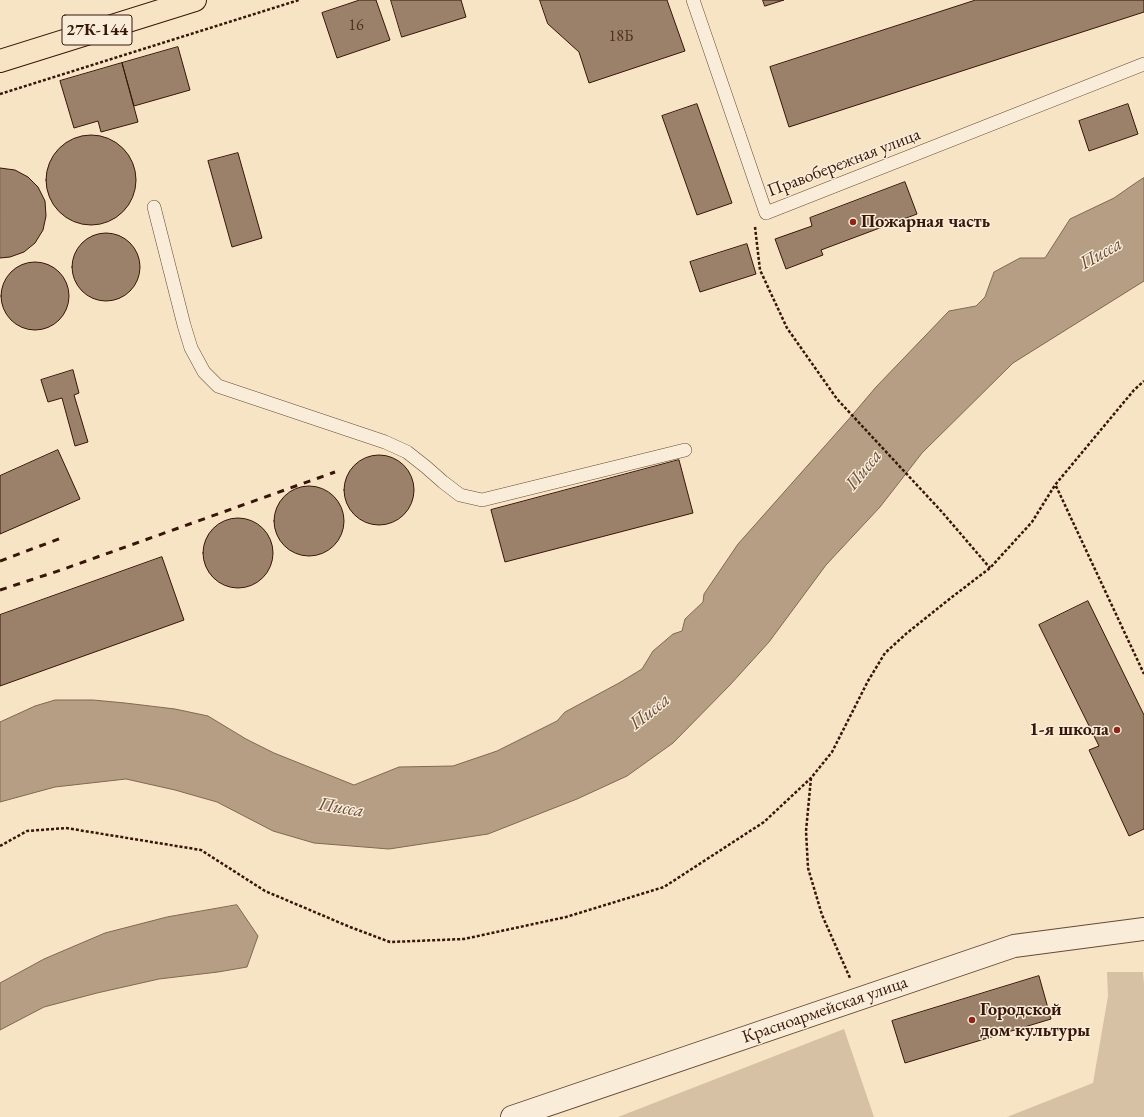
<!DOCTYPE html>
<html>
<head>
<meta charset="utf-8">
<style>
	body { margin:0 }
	canvas { display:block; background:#f6e4c4 }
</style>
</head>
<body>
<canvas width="1144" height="1117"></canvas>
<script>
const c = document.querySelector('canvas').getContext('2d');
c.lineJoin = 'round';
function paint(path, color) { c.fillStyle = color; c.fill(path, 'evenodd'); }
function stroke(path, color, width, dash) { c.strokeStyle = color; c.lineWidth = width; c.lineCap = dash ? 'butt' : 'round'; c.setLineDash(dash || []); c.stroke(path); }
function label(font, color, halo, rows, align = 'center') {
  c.font = font + ' "EB Garamond",serif'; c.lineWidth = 3; c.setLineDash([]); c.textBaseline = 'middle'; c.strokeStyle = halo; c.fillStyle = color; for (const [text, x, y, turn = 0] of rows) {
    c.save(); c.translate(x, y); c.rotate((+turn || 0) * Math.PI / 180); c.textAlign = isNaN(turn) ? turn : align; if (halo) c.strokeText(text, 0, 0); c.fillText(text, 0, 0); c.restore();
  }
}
const green = new Path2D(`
	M1107,972h36l1,12v133h-137l86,-34 15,-87z
	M844,1029l30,88h-256z`);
const water = new Path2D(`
	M1144,178v103l-131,82 -91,90 -42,54 -54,58 -57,77 -39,43 -57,58 -46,33 -50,23 -89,35 -99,15 -75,-6 -41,-12 -56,-29 -42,-12 -49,-11 -71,8 -55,15v-80l35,-16 20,-6h38l32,3 50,6 33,7 38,23 28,14 80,32 45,-18 54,-1 44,-15 60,-30 8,-9 54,-29 23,-14 11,-18 20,-17 9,-3 3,-12 18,-17 1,-8 34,-50 110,-124 28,-33 73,-76 27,-5 9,-9 9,-25 26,-14h25l25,-39 44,-21 23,-16z
	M237,905l21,31 -11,31 -29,5 -59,7 -62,14 -53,14 -44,23v-47l44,-24 61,-26 62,-16z`);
const building = new Path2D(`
	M360,0h16l14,40 -53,18 -15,-45z
	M391,0h70l5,17 -64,20z
	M540,0h127l18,51 -96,32 -10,-31 -31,-28z
	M763,0h21l-19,6z
	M976,0h168v12l-355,115 -19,-60z
	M178,47l12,43 -56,16 -12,-43z
	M122,63l16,59 -37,10 -3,-11 -24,7 -14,-47z
	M697,104l35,99 -35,12 -35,-99z
	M1128,104l10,30 -49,17 -10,-30z
	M46 180a45 45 0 1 1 90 0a45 45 0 1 1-90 0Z
	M238,153l24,85 -30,9 -24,-86z
	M0,168l15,2 13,7 10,10 7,14 1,15 -3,14 -8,13 -11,9 -14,5 -10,1z
	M905,182l12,32 -96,36 2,5 -37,14 -11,-30 37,-13 -2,-8z
	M72 267a34 34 0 1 1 68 0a34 34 0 1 1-68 0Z
	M747,244l9,30 -56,18 -10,-30z
	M1 296a34 34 0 1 1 68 0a34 34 0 1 1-68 0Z
	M73,370l6,23 -5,2 14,47 -13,4 -13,-48 -14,4 -7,-22z
	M58,450l22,49 -80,35v-58z
	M344 490a35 35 0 1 1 70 0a35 35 0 1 1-70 0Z
	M679,460l14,53 -188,49 -14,-52z
	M274 521a35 35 0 1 1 70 0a35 35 0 1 1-70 0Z
	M203 553a35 35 0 1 1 70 0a35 35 0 1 1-70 0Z
	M162,557l22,63 -184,66v-71z
	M1088,601l56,114v114l-15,7 -40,-86 10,-4 -60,-121z
	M1039,976l12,43 -146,44 -13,-42z`);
const path = new Path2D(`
	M0,94l299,-94
	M755,227l5,43 27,58 50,71 105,113 48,56
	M1056,486l88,188
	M811,778l-5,53 2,37 14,47 28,63
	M0,846l27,-15 39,-3 135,22 64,41 85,36 40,15 74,-3 102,-22 98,-30 100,-65 47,-44 21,-26 36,-71 17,-28 22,-20 45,-36 38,-29 42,-46 23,-37 79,-95 10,-9`);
const lane = new Path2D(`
	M693,0l73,213 378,-149
	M154,207l30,118 7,23 13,24 14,14 167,56 22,10 19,15 17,15 17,13 22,5 203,-50`);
const street = new Path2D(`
	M512,1117l502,-171 130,-17`);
const primary = new Path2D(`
	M0,61l195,-61`);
const rail = new Path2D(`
	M0,561l64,-24
	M0,590l61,-20 274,-98`);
const markers = [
	[853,222,4,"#8f2418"],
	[1117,730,4,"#8f2418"],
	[972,1020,4,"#8f2418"]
];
const numberNames = [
	["16",356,26],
	["18Б",621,37]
];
const shields = [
	[97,30,70]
];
const shieldNames = [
	["27К-144",97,30]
];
const streetNames = [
	["Правобережная улица",844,163,-21],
	["Красноармейская улица",825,1010,-19]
];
const poiNames = [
	["Пожарная часть",861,222],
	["1-я школа",1109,730,"right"],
	["Городской",980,1010],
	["дом культуры",980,1031]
];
const waterNames = [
	["Писса",1101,254,-30],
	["Писса",864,470,-51],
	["Писса",650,712,-39],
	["Писса",341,808,9]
];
paint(green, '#d6c1a4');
paint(water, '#b59e84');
stroke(water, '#836753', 1);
paint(building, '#9b816a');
stroke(building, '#381509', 1);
stroke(lane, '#684938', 14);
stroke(street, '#684938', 24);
stroke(primary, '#381509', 24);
stroke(path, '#381509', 2.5, [3, 2]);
stroke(lane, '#f9edd9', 13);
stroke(street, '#f9edd9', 22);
stroke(primary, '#f6e4c4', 22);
stroke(rail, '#381509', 3, [7, 7]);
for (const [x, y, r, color] of markers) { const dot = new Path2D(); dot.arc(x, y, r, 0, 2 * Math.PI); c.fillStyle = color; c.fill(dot); stroke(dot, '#f9edd9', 1.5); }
label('16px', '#513021', null, numberNames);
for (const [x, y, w] of shields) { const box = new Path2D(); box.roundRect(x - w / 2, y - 15, w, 30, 3); c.fillStyle = '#f9edd9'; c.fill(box); stroke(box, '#381509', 1); }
label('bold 17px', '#381509', null, shieldNames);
label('18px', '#381509', '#f9edd9', streetNames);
label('bold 18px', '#381509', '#f9edd9', poiNames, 'left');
label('italic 19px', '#6a4c3a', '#f9edd9', waterNames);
</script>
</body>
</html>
